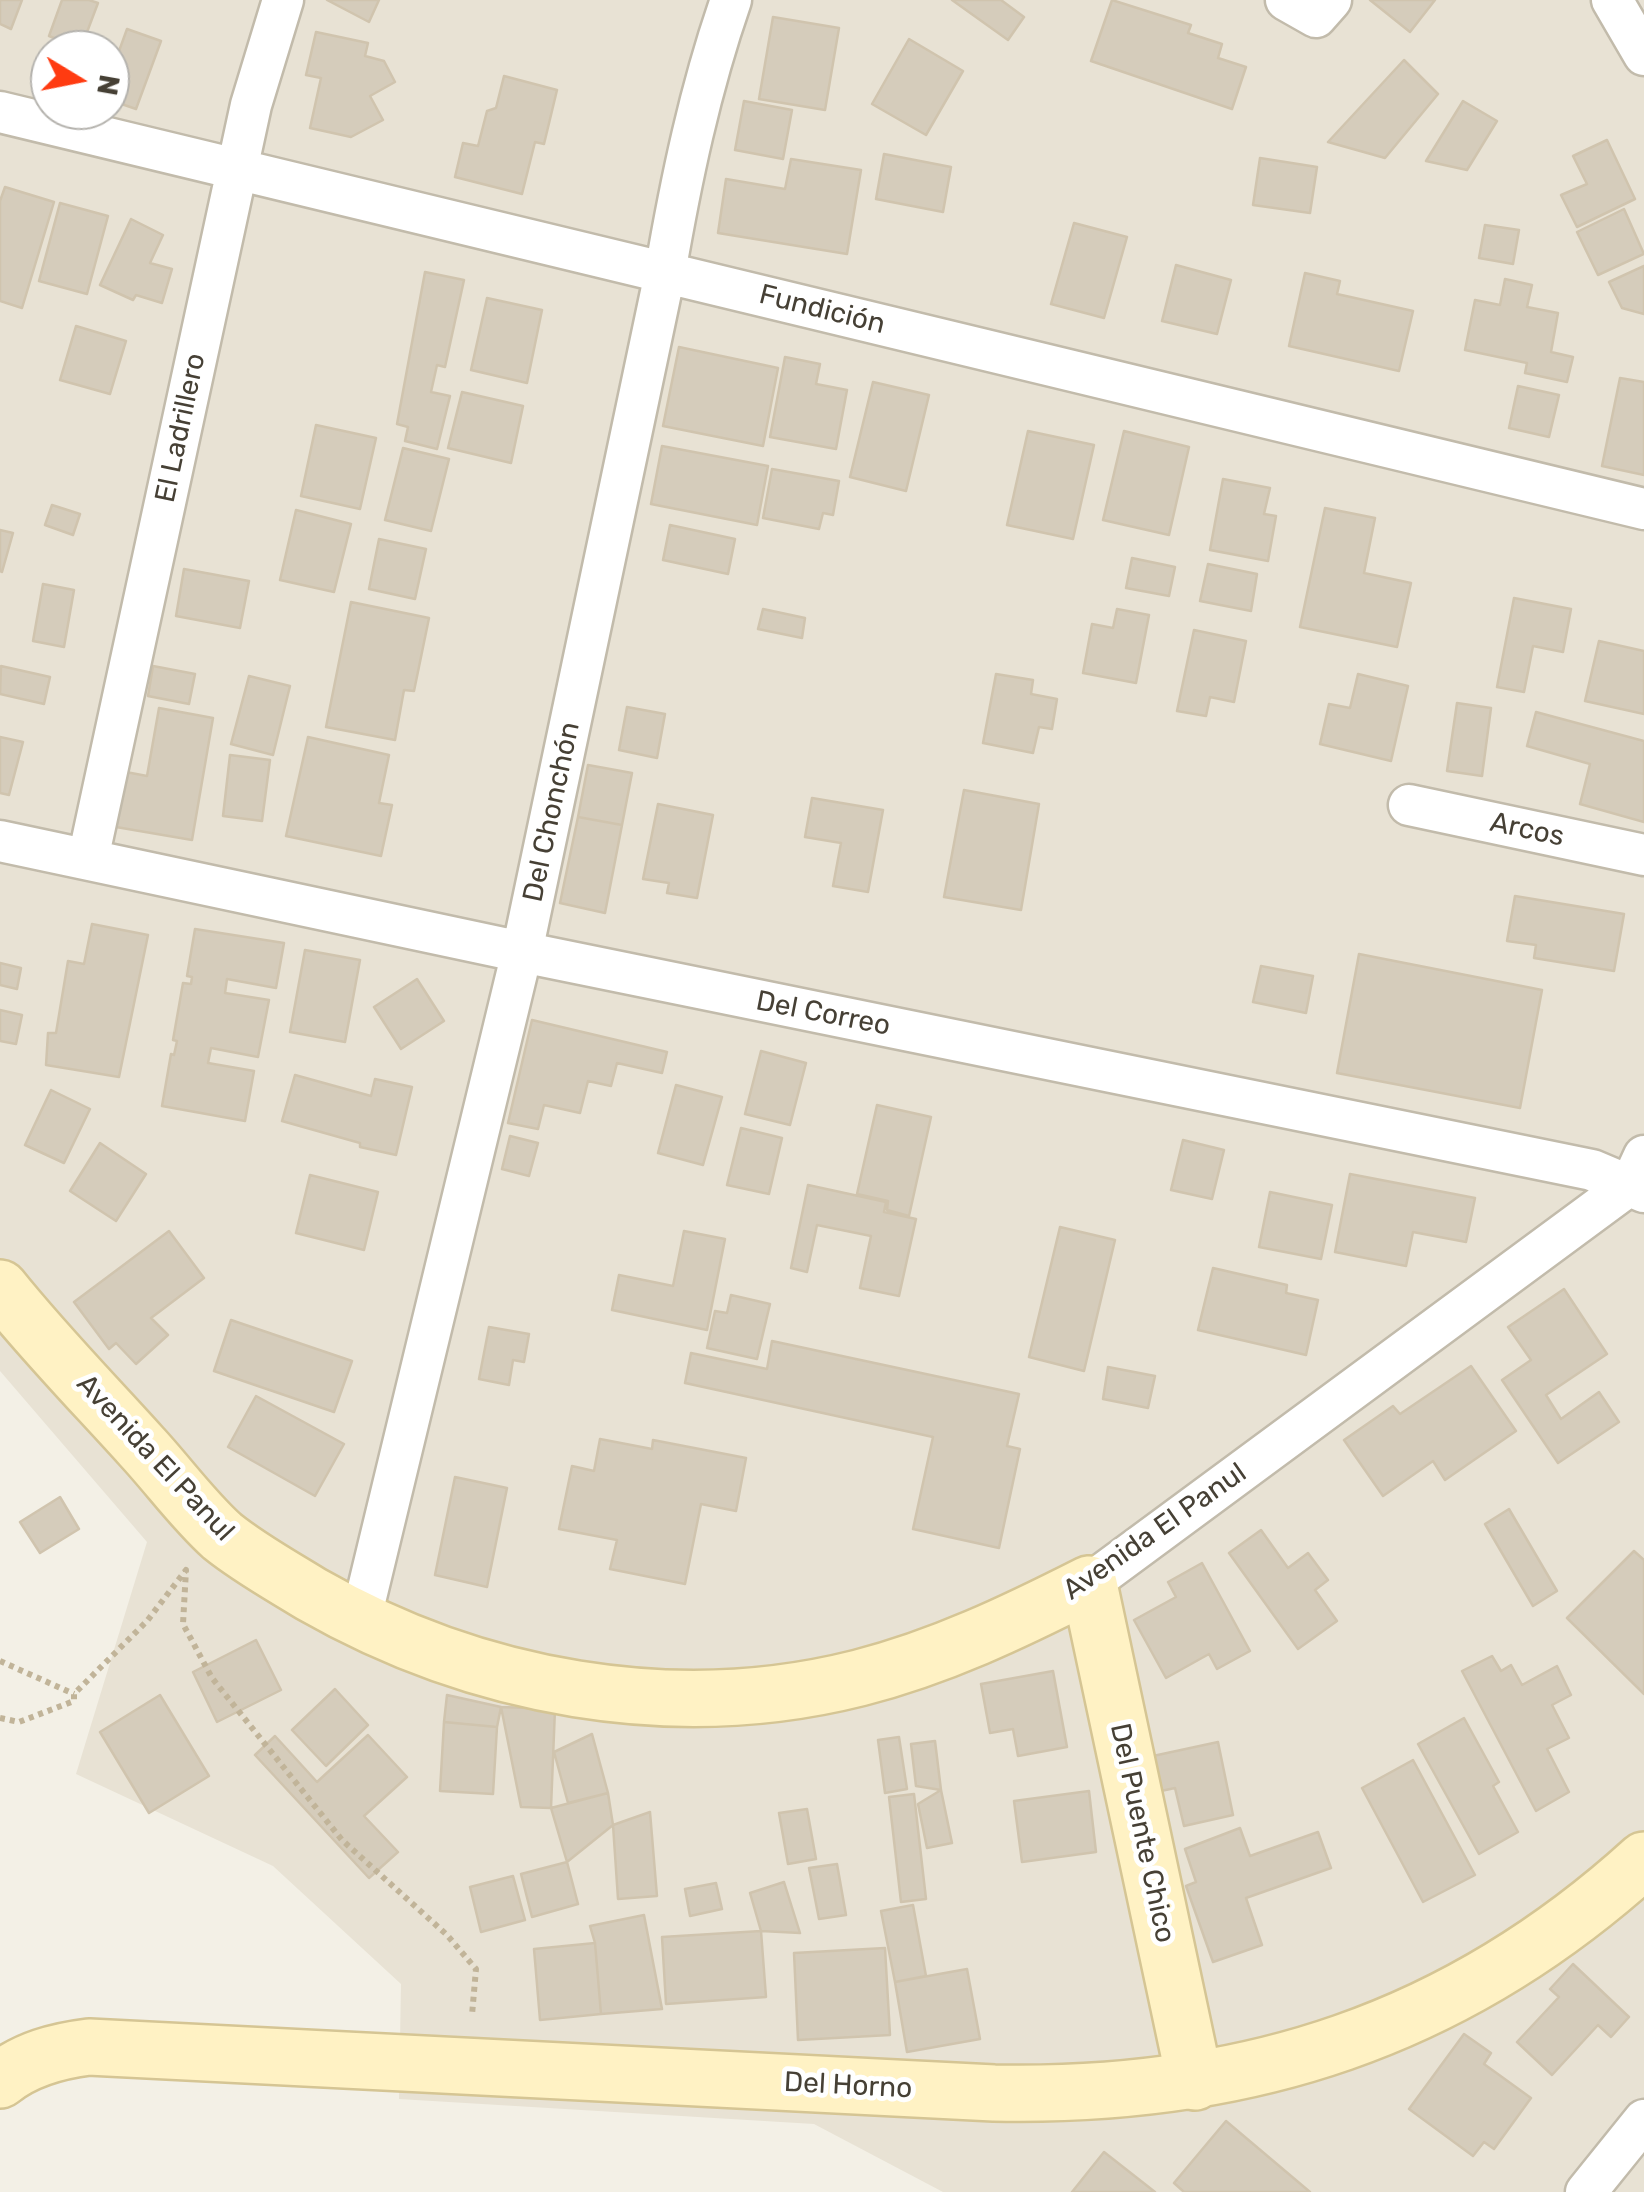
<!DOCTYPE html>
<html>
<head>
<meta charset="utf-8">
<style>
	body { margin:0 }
	#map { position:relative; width:1644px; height:2192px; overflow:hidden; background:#f3f0e6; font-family:Rubik,sans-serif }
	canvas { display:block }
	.north { position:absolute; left:30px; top:30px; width:100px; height:100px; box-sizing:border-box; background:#fff; border:2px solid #b5b3ae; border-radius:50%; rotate:100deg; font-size:28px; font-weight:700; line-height:40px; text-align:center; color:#464035 }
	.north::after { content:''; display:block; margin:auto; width:35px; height:45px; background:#ff3b11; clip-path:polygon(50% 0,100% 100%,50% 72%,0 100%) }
</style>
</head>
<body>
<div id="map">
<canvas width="1644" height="2192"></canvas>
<div class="north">N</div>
</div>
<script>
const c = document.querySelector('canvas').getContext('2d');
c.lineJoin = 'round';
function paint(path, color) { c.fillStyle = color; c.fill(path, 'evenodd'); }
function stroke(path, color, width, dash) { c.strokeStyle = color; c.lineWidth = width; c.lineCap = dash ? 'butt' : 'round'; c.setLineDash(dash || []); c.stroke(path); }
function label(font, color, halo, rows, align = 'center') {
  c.font = font + ' Rubik,sans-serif'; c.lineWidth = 10; c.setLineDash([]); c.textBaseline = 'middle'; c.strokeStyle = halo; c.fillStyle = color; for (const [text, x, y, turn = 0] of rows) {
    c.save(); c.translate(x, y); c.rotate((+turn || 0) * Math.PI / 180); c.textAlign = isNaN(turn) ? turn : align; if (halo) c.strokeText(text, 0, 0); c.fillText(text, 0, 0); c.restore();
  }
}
const residential = new Path2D(`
	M0,0h1644v2192h-701l-129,-68 -415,-25 2,-115 -128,-118 -197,-92 71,-232 -147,-171zM50,50h60v60h-60z`);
const building = new Path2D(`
	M0,0h22l-11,29 -11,-5z
	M62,0h27l9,3 -17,45 -32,-12z
	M327,0h52l-10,22z
	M952,0h49l23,17 -16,23z
	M1112,0l79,25 -3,8 34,11 -4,14 28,9 -14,42 -141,-48z
	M1370,0h65l-25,32z
	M773,17l66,11 -14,82 -66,-11z
	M127,29l34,12 -25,68 -26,-9v-24z
	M316,32l52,11 -3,13 19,5 11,21 -25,14 13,24 -32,17 -41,-9 11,-50 -15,-3z
	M909,39l54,32 -37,64 -54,-31z
	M1404,60l34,34 -53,64 -57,-16z
	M504,76l53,14 -13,54 -9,-2 -13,52 -67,-17 8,-34 15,3 9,-35 9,-3z
	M744,101l48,9 -9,49 -48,-9z
	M1463,101l34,20 -30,49 -41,-9z
	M1607,140l28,59 -58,28 -16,-32 26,-11 -14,-28z
	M884,154l67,13 -8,45 -67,-13z
	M1260,158l57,9 -7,46 -57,-8z
	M791,159l70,11 -14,84 -129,-21 8,-54 59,10z
	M5,187l49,15 -32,106 -22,-7v-100z
	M60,203l48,13 -21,78 -48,-13z
	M1624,209l20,45 -46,21 -21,-43z
	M131,219l32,16 -13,28 22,6 -10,34 -26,-8 -3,5 -33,-15z
	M1074,223l53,14 -23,81 -53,-14z
	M1485,225l34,5 -6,34 -34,-6z
	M1176,265l55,15 -14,54 -55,-13z
	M1644,266v48l-22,-6 -13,-26z
	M425,272l39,8 -19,87 -8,-2 -6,27 19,4 -13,53 -32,-8 3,-14 -11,-3z
	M1305,273l35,8 -3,13 76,17 -14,60 -110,-25z
	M1505,279l27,6 -5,22 31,6 -7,39 22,5 -6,25 -42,-9 2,-10 -62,-13 10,-50 25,5z
	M487,298l55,12 -15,73 -56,-13z
	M76,326l50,15 -16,53 -50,-14z
	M679,347l99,21 -15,78 -100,-20z
	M785,357l35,7 -4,20 31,6 -11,59 -66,-12z
	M1620,378l24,4v93l-42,-9z
	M873,382l56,13 -23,96 -56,-14z
	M1518,386l41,9 -10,42 -40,-9z
	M462,392l61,14 -12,57 -63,-15z
	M316,425l60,13 -16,71 -59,-13z
	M1028,431l66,14 -21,94 -66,-14z
	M1124,431l65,16 -20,88 -66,-15z
	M662,446l106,20 -11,59 -106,-21z
	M403,448l46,11 -18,72 -46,-11z
	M772,469l67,12 -6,34 -10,-2 -4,16 -56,-11z
	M1223,479l47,9 -6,26 12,2 -8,45 -58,-11z
	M52,505l28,9 -7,21 -28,-10z
	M1325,508l50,10 -11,55 47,10 -14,64 -97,-20z
	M296,510l55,14 -17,68 -54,-12z
	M670,525l65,14 -7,35 -65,-14z
	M0,530l13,3 -11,39 -2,-1z
	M379,539l47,10 -11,50 -46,-10z
	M1132,558l43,9 -6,29 -43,-8z
	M1208,564l49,10 -6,37 -51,-10z
	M184,569l65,12 -9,47 -64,-12z
	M43,584l31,6 -10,57 -31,-6z
	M1514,598l57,11 -8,43 -30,-6 -9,46 -27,-5z
	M351,602l78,16 -15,73 -10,-1 -9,50 -69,-13z
	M763,609l42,9 -3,20 -44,-9z
	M1117,609l32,6 -13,68 -53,-10 9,-49 21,4z
	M1194,630l52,11 -12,61 -24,-5 -4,19 -29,-5z
	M1599,641l45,10v63l-59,-13z
	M1,666l49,11 -6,27 -44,-10z
	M153,666l42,8 -6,30 -41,-8z
	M996,674l37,6 -2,14 26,5 -5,30 -13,-2 -6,26 -50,-10z
	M1358,674l50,12 -17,75 -71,-17 9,-40 21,4z
	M249,676l41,10 -17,69 -42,-11z
	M1457,703l34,5 -9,68 -35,-5z
	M627,707l38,7 -8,44 -38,-8z
	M159,708l54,10 -21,122 -76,-13 10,-55 21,4z
	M1536,712l108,29v81l-64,-18 10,-40 -63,-18z
	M0,737l23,5 -14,53 -9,-2z
	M308,737l81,18 -10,48 13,2 -11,51 -95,-20z
	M230,755l40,5 -8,61 -39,-5z
	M588,765l44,8 -10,52 -44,-8z
	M964,790l75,14 -18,106 -77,-13z
	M812,798l71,12 -15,82 -35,-6 8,-43 -36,-6z
	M658,804l55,11 -16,83 -30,-5 2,-10 -26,-4z
	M578,817l44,8 -17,88 -45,-10z
	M1515,896l109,18 -10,57 -80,-13 2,-13 -29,-4z
	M92,924l56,11 -29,142 -73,-12 2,-32h8l12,-72 16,3z
	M195,929l89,14 -8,45 -49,-9 -2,14 44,7 -11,57 -47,-9 -3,15 46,8 -9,50 -83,-15 9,-52 3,1 3,-14 -4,-1 10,-57 8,1 1,-7 -5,-1z
	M305,950l55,10 -15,82 -55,-10z
	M1359,954l183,36 -22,118 -183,-35z
	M0,963l21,5 -4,21 -17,-4z
	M1261,966l52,10 -7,37 -53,-11z
	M417,979l27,42 -43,28 -27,-42z
	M0,1010l22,5 -6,29 -16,-3z
	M532,1020l135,32 -5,21 -45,-10 -6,23 -23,-5 -8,32 -36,-8 -6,24 -30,-6z
	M761,1051l45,12 -16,62 -45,-11z
	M295,1075l76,21 4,-17 37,8 -16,68 -36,-8v-4l-78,-22z
	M676,1085l46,12 -19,68 -45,-12z
	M51,1090l39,19 -26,54 -39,-18z
	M877,1105l54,12 -22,99 -22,-6 1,-9 -31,-7z
	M741,1128l41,10 -13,56 -42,-9z
	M510,1136l28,7 -9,33 -27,-7z
	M1183,1140l41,10 -12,49 -41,-9z
	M100,1143l46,31 -30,47 -46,-30z
	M1350,1174l125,24 -9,44 -53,-10 -7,34 -71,-14z
	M310,1175l68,17 -14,58 -68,-17z
	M808,1185l78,17 -2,10 32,7 -17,77 -39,-8 11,-52 -54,-11 -10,47 -16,-4z
	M1270,1192l62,13 -11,54 -62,-12z
	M1060,1227l55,13 -31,131 -55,-14z
	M169,1231l35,47 -53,40 17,17 -32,29 -20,-21 -7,6 -35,-47z
	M684,1231l41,8 -18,91 -95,-20 7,-35 54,11z
	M1213,1268l74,17 -1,8 32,7 -12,55 -108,-25z
	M1564,1289l43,65 -61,41 15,24 38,-27 20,30 -61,41 -56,-83 29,-20 -23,-33z
	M731,1295l39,9 -13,55 -50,-11 8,-37 12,2z
	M231,1320l121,41 -18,51 -120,-41z
	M489,1327l40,7 -5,28 -11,-2 -4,25 -30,-6z
	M772,1341l247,53 -12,52 13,3 -21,99 -86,-19 20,-92 -248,-54 6,-30 76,16z
	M1471,1366l45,65 -71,49 -12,-19 -50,35 -39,-56 49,-34 7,8z
	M1108,1367l47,9 -7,32 -45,-9z
	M256,1396l88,48 -29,52 -87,-49z
	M600,1439l52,10 1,-9 93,18 -10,53 -35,-7 -16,80 -75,-15 7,-29 -58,-11 13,-63 22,5z
	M455,1477l52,11 -20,99 -52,-12z
	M60,1497l19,32 -39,24 -20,-31z
	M1509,1509l48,82 -24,15 -48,-82z
	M1261,1530l27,38 20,-15 20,27 -13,10 22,31 -39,28 -69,-96z
	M1634,1551l10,9v134l-77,-76z
	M1202,1563l48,88 -33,18 -8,-15 -43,24 -32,-58 42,-23 -8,-15z
	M256,1640l25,50 -64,32 -24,-50z
	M1492,1656l9,15 10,-6 11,20 35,-19 14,29 -19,10 17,33 -22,11 22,43 -33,19 -74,-140z
	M1053,1671l14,76 -49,9 -5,-27 -23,4 -9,-49z
	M335,1689l33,36 -42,41 -34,-36z
	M160,1695l49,81 -60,37 -49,-81z
	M447,1695l54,12 -4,20 -53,-5z
	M501,1707l54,2 -4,99 -30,-1z
	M1464,1718l35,64 -6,4 25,46 -39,22 -61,-110z
	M444,1722l53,5 -4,67 -53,-3z
	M592,1734l16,59 -40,10 -14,-51z
	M368,1735l39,42 -43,39 34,36 -29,26 -114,-123 20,-19 42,46z
	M899,1737l8,52 -22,4 -7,-53z
	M935,1741l6,49 -25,-4 -5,-42z
	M1218,1742l15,73 -49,11 -9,-38 -14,3 -8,-35z
	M1413,1760l62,115 -52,27 -61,-114z
	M941,1790l11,53 -25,5 -9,-44z
	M1089,1791l7,61 -74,10 -8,-61z
	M608,1793l5,32 -46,37 -16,-54z
	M914,1794l12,105 -25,3 -12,-105z
	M807,1809l9,50 -28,5 -9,-51z
	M650,1812l7,84 -39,3 -5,-74z
	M1240,1828l10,28 68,-24 13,36 -85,30 16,47 -49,17 -27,-76 10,-4 -11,-33z
	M567,1862l11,42 -46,13 -11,-43z
	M837,1864l9,51 -27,4 -10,-51z
	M513,1876l12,44 -44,12 -11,-45z
	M784,1882l16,51 -39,-2 -11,-38z
	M716,1883l6,26 -32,7 -5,-27z
	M913,1905l13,71 -31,6 -14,-71z
	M644,1915l18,94 -61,5 -6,-71 -5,-17z
	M761,1931l5,66 -100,7 -4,-67z
	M595,1943l6,71 -61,6 -6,-71z
	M885,1948l5,87 -92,5 -4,-87z
	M1573,1964l56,53 -18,20 -13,-12 -46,50 -35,-33 42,-45 -9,-8z
	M967,1969l13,70 -73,13 -12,-70z
	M1464,2034l27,19 -7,11 47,34 -37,51 -10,-7 -11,14 -64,-47z
	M1226,2121l84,71h-126l-10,-9z
	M1104,2152l51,40h-83z`);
const path = new Path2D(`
	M0,1661l74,33
	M0,1718l19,4 55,-21v-7l73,-73 39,-51 -3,54 29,54 130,162 105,95 29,34 -4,46`);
const street = new Path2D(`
	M1286,0l30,17 15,-17
	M1612,0l32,55
	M0,112l1644,397
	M1409,805l235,50
	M0,841l522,111 1070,218 52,22
	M88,859l163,-754 32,-105
	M1089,1584l542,-400 13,-28
	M360,1622l162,-670 143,-679c16,-93 35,-184 66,-273
	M1586,2192l58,-72`);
const secondary = new Path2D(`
	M0,1288c44,55 94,106 141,158 27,29 52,64 81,90 27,22 60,40 89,58 164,94 362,131 548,84 82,-21 155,-56 230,-94l106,498
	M0,2080c26,-21 57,-29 89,-33l905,46c252,5 462,-62 650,-233`);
const streetNames = [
	["Fundición",822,310,14],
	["El Ladrillero",181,428,-78],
	["Del Chonchón",552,812,-78],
	["Arcos",1527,830,12],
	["Del Correo",823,1014,11],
	["Avenida El Panul",155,1458,47],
	["Avenida El Panul",1155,1532,-35],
	["Del Puente Chico",1142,1833,78],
	["Del Horno",848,2086,3]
];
paint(residential, '#e8e2d4');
paint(building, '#d5ccbb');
stroke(building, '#d0c4ae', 2.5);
stroke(street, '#c2bbab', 45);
stroke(secondary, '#d5c594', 60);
stroke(path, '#c1b499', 6, [5, 5]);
stroke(street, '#fff', 40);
stroke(secondary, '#fff2c4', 55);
label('28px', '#464035', '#fff', streetNames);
</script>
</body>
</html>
